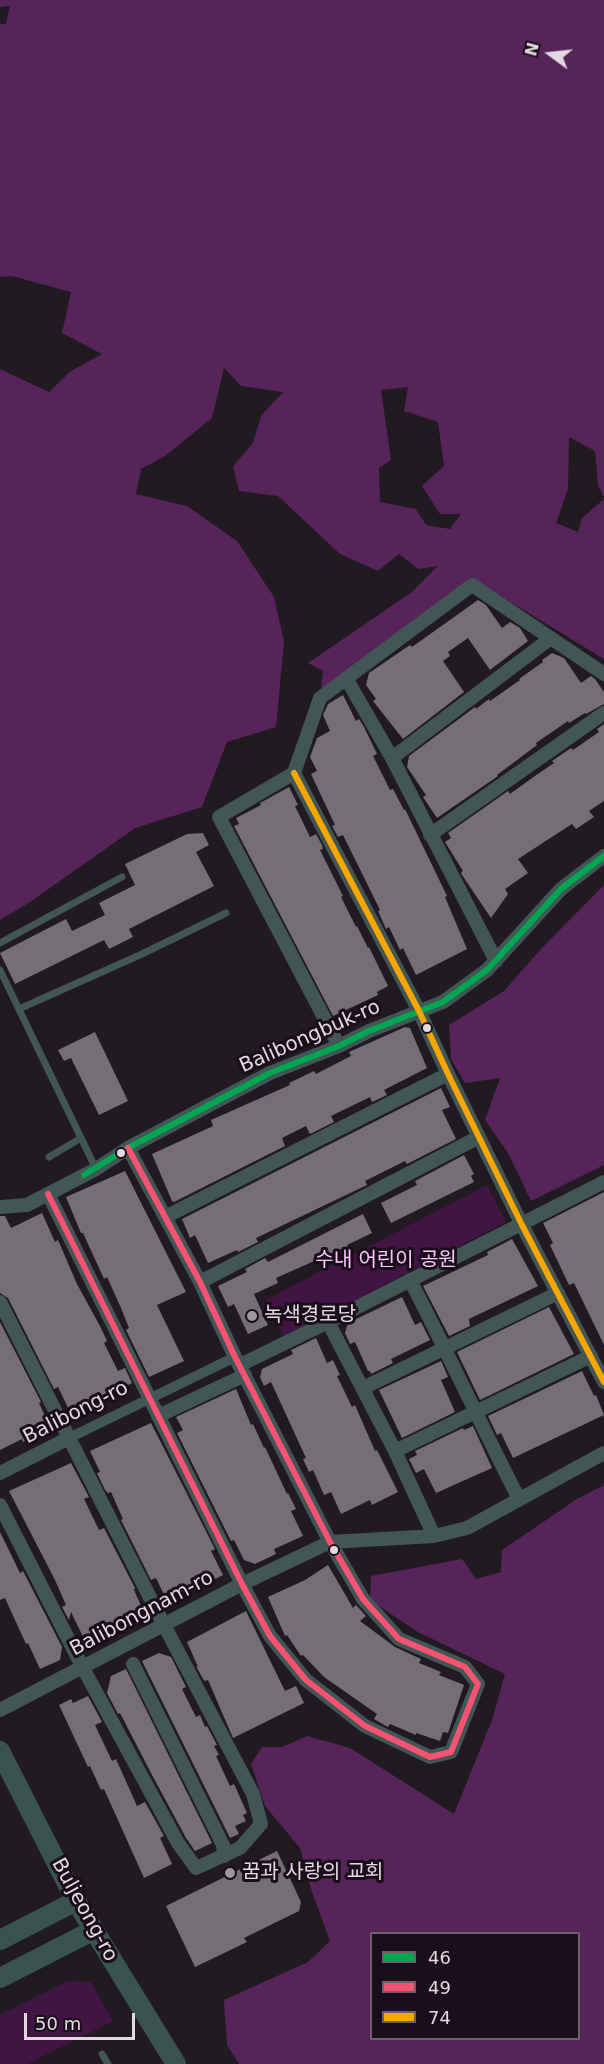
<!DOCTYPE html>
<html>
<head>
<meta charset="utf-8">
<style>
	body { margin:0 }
	#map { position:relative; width:604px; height:2064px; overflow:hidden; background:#211a21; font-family:"DejaVu Sans",sans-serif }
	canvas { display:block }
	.legend { position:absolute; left:370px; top:1932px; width:210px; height:108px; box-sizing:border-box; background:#1b0e1b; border:2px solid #6a5f6a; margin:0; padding:8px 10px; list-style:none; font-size:18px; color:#e1d8e1 }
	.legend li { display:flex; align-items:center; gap:12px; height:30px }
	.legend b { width:30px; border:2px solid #6a5f6a }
	.north { position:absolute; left:520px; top:24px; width:60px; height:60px; -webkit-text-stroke:4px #1b0e1b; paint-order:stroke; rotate:285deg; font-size:16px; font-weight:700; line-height:24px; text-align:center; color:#e1d8e1 }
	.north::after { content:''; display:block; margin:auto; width:21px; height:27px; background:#e1d8e1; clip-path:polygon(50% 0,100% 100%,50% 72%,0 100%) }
	.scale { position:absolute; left:24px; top:2013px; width:111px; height:27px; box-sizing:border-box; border:3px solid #e1d8e1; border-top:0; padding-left:8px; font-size:18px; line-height:21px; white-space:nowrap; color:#e1d8e1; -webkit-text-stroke:4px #1b0e1b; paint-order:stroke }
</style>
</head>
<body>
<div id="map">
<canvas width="604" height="2064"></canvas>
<ul class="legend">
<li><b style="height:8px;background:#00a651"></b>46</li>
<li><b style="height:8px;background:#f65372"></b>49</li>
<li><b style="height:8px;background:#f7a600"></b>74</li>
</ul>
<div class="north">N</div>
<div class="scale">50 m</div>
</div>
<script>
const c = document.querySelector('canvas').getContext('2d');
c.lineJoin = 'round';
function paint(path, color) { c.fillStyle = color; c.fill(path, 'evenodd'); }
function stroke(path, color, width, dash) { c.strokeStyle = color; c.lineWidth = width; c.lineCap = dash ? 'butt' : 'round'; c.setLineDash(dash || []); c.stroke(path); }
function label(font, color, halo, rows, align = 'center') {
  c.font = font + ' "DejaVu Sans","Noto Sans KR",sans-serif'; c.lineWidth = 6; c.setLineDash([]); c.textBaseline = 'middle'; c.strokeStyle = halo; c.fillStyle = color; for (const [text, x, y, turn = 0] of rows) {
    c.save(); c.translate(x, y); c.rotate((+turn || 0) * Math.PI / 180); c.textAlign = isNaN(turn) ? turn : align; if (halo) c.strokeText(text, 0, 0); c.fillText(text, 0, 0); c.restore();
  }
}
const green = new Path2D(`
	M487,1185l19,37 -222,115 -19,-37z
	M68,1981l23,1 22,39 -85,43h-28v-49z`);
const forest = new Path2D(`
	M0,0h604v497l-6,-12 -3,-34 -26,-14 -1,52 -12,34 22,9 4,-14 22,-19v160l-97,-59 -42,-13 -144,102 2,-18 -15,-8 104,-71 26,-26 -20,3 -19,-15 -21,17 -38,-17 -62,-58 -39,-5 -6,-25 20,-23 8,-27 22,-24 -42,-6 -17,-18 -12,50 -47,38 -24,13 -5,25 51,12 50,35 37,56 10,45 -8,85 -49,15 -25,65 -67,21 -105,74 -30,18v-551l49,23 22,-21 31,-17 -40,-21 9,-41 -59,-16 -12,1v-253h6l4,-18 -10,1zM408,387l-4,24 34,11 6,44 -22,20 18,28h21l-11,15 -24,-4 -10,-16 -36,-7 -1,-34 12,-8 -10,-70z
	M604,885v280l-73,36 -23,-48 -23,-33 15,-42 -35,5 -14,-24 -2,-34 55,-34 37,-42z
	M604,1485v579h-365l-12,-19 -3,-45 84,-38 22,-21 -18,-49 -12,-44 -35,-42 -14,-42 11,-17h20l25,-11 43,12 104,66 38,-94 13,-46 -87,-42 -48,-32 1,-24 91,-17 14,20 25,-7 1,-22 75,-51zM372,1934h206v104h-206z`);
const building = new Path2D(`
	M478,600l8,5 16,23 8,-6 10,6 8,13 -38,29 -22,-32 -20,14 2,4 -7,5 21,31 -61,47 -30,-38 3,-2 -10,-14 3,-12 41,-28 2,2z
	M552,653l12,5 17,25 10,-7 4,3 9,13v12l-18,10 -1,-1 -16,10 -1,-2 -32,22 1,2 -40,30 1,1 -61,42 -14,-21 3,-2 -19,-28 2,-11 66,-49 1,2 13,-10 1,2 30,-21 -1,-1 24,-17 -1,-2z
	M343,695l13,26 3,-2 5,8 13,27 -4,2 17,34 3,-1 11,21 1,-1 42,87 -2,1 22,52 -51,26 -13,-27 -3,2 -11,-23 -3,2 -8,-18 2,-1 -37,-75 -5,2 -6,-11 3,-1 -24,-51 6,-3 -7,-14 7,-19 13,-7 -7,-16 5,-11z
	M604,724v77l-15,10 5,6 -18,12 -4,-5 -54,35 10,14 -23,16 3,5 -17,24 -29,-43 -1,-3 2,-1 -18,-29 6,-4 -3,-5 60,-42 2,3 22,-16 22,-15 -2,-2 19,-13 2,2 26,-18 -2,-3z
	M289,787l9,18 -3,1 15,31 6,-3 6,11 1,4 -3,1 23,46 -2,1 15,30 1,-1 11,22 1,-1 19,39 -11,6 1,3 -45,21 -99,-190 5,-2 -3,-6 25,-13 -1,-2z
	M203,833l6,12 -13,7 18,34 -85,43 4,8 -24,12 -5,-9 -89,44 -15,-31 66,-34 6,12 33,-16 -6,-12 36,-18 -10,-21 62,-30z
	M405,1027l5,1 17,40 -43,22 3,5 -15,7 -2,-5 -39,19 3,6 -24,12 -4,-8 -24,12 3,8 -111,56 -2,-1 -20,-47 61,-28 -2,-6 79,-35 -1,-2 25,-12 2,3 35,-18 -2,-4z
	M95,1032l33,69 -29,14 -28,-57 -7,3 -6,-11z
	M441,1088l9,19 -8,3 14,29 -49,25 -2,-3 -40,20 2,4 -111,53 2,4 -20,10 -1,-2 -29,13 -13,-28 -5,3 -8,-19z
	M464,1155l10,19 -3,2 3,6 -83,41 -10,-20 36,-18 -2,-4z
	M125,1171l61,121 -29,13 27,56 -35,16 -23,-47 3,-2 -8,-20 -14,-31 -3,2 -21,-46h-2l-15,-36z
	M604,1192v153l-30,-62 -5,2 -19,-40 3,-2 -10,-20z
	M42,1213l13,29 3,-2 19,44 24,44 6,13 -3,2 14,28 7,-3 7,15 -61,31 -13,-27 -4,2 -46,-91 -8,-5v-77h5l6,12z
	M363,1214l9,19 -25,12 1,1 -72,32 2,5 -24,11 14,31 -20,9 -14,-30 -6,3 -10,-21 29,-14 -2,-3 20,-11 3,4z
	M512,1239l26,47 -69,33 1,7 -21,10 -26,-50 65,-31 -1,-3z
	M402,1297l13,28 6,-3 9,18 -39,19 2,4 -22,11 -1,-3h-2l-13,-29 -5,2 -5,-11 3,-10z
	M549,1307l25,47 -94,46 -23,-48z
	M0,1322l41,80 -2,1 12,26 -28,13 -1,-3 -22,11z
	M316,1338l11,25 6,-3 7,15 -3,1 15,31 3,-2 20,46 2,-1 21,42 -26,13 -2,-5 -29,14 -10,-22 -7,3 -11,-25 -4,2 -6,-13 3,-1 -35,-76 -7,4 -4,-9 2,-8 31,-15 -2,-4z
	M441,1361l7,16 -7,3 14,32 -53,26 -23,-48z
	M582,1371l12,25 2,-1 8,20 -91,43 -12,-25 -4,2 -9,-19z
	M236,1389l15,36 2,-1 11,24 1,-1 22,47 1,-1 8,16 -5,2 12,25 -29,13 2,5 -21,10 -11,-4 -10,-20 -3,1 -54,-108 6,-3 -7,-13z
	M151,1423l64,126 -4,2 12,24 -55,28 -12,-25 -5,2 -30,-60 2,-1 -12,-27 -3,1 -3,-3 -8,-17 3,-1 -10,-21z
	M473,1426l19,42 -56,25 -12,-24 -8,4 -7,-14 8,-4 -2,-4 48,-23 1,2z
	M71,1463l18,34 -5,2 15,31 5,-2 31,60 -1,2 9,20 -30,15 2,4 -29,14 -15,-31 -2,8 -7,-13 4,-2 -11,-25 -46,-89z
	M0,1532l20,41 3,-2 39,76 -2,13 -20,9 -12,-26 -2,1 -21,-46 -5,2z
	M328,1565l25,43 3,-3 10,11 -6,5 35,26 26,12 -2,4 22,9 -2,3 25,10 -16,48 -5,-1 -3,9 -24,-8v2l-26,-11 -2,3 -14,-8 3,-5 -53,-37 -21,-22 -2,1 -14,-21 -2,1 -17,-39 37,-17z
	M246,1611l39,80 11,-5 8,17 -71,35 -25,-58 -3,1 -2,-2 -7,-13 2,1 -11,-25z
	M159,1653l12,4 15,30 -4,2 14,28 4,-2 5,12 2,-1 10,19 -3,1 5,9 -3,1 14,30 4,-2 13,29 -4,2 3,6 -11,5 4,8 -9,4 -88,-177z
	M126,1669l86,174 -17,8 -9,-13 -34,-63 -32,-62 -2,1 -11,-21 4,-17z
	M88,1696l14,26 -7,3 17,36 4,-2 21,47 8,-4 19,34 -4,2 1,2 11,24 -28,14 -40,-89 -3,1 -11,-24 -2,1 -29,-62 12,-6 2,4z
	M277,1851l24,51 -2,9 -55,27 3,4 -52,25 -29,-61z`);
const service = new Path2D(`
	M0,943l122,-66
	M0,970l96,199
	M19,1009l123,-55 84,-41
	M49,1157l32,-19
	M102,2054l6,10`);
const pedestrian = new Path2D(`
	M69,1438l166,-81`);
const minor = new Path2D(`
	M346,678l46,80 104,203
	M392,758l159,-120
	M294,773l125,238 29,63 74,151 82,157
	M430,835l174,-122
	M339,1046l-120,-229 75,-44 26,-75 152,-113 132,89
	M48,1194l194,390 28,52 36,44 59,46 65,31 21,-5 27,-68 -13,-17 -66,-28 -36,-40 -33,-57 -95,-185 -35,-75 -72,-134
	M0,1207l27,-2 69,-36 32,-21 142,-75 69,-27 30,-15 74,-29 44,-32 74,-81 43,-33
	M165,1217l283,-143
	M410,1280c38,73 72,147 109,219
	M200,1282l279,-145
	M0,1302l164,323 89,169 8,30 -21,24 -44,20 -18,-25 -95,-175 -83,-163
	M328,1322l67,129 39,85
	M240,1365l88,-43 276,-140
	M363,1388l195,-95
	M158,1416l87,-41
	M395,1451l196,-95
	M0,1473l69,-35
	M133,1664l90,181 1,11
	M0,1710l242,-126 88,-42 104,-6 33,-8 137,-75`);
const secondary = new Path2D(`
	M0,1751l76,150 100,163
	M0,1940l76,-39
	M0,1978l94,-48`);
const bus1 = new Path2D(`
	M84,1175l44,-27 142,-75 69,-27 30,-15 74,-29 44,-32 74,-81 43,-33`);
const bus2 = new Path2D(`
	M48,1194l194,390 28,52 36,44 59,46 65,31 21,-5 27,-68 -13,-17 -66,-28 -36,-40 -33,-57 -95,-185 -35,-75 -72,-134`);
const bus3 = new Path2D(`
	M294,773l125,238 29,63 74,151 82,157`);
const markers = [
	[427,1028,5,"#e1d8e1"],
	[121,1153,5,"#e1d8e1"],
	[252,1316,6,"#9e969e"],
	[334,1550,5,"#e1d8e1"],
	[230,1873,6,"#9e969e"]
];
const streetNames = [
	["Balibongbuk-ro",310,1037,-24],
	["Balibong-ro",76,1413,-27],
	["Balibongnam-ro",142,1614,-28],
	["Buljeong-ro",84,1910,61]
];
const parkNames = [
	["수내 어린이 공원",386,1261]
];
const poiNames = [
	["녹색경로당",264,1316],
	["꿈과 사랑의 교회",242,1873]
];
paint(green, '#401543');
paint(forest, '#57245a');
paint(building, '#756f75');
stroke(service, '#415655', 7);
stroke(pedestrian, '#415655', 10);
stroke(minor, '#415655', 14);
stroke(secondary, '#395350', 20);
stroke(bus1, '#00a651', 6);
stroke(bus2, '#f65372', 6);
stroke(bus3, '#f7a600', 6);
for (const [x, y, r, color] of markers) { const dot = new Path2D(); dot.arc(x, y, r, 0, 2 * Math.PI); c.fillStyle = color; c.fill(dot); stroke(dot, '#1b0e1b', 2); }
label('20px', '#e1d8e1', '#1b0e1b', streetNames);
label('20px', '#fbc7fc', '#1b0e1b', parkNames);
label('20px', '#e1d8e1', '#1b0e1b', poiNames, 'left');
</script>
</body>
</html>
